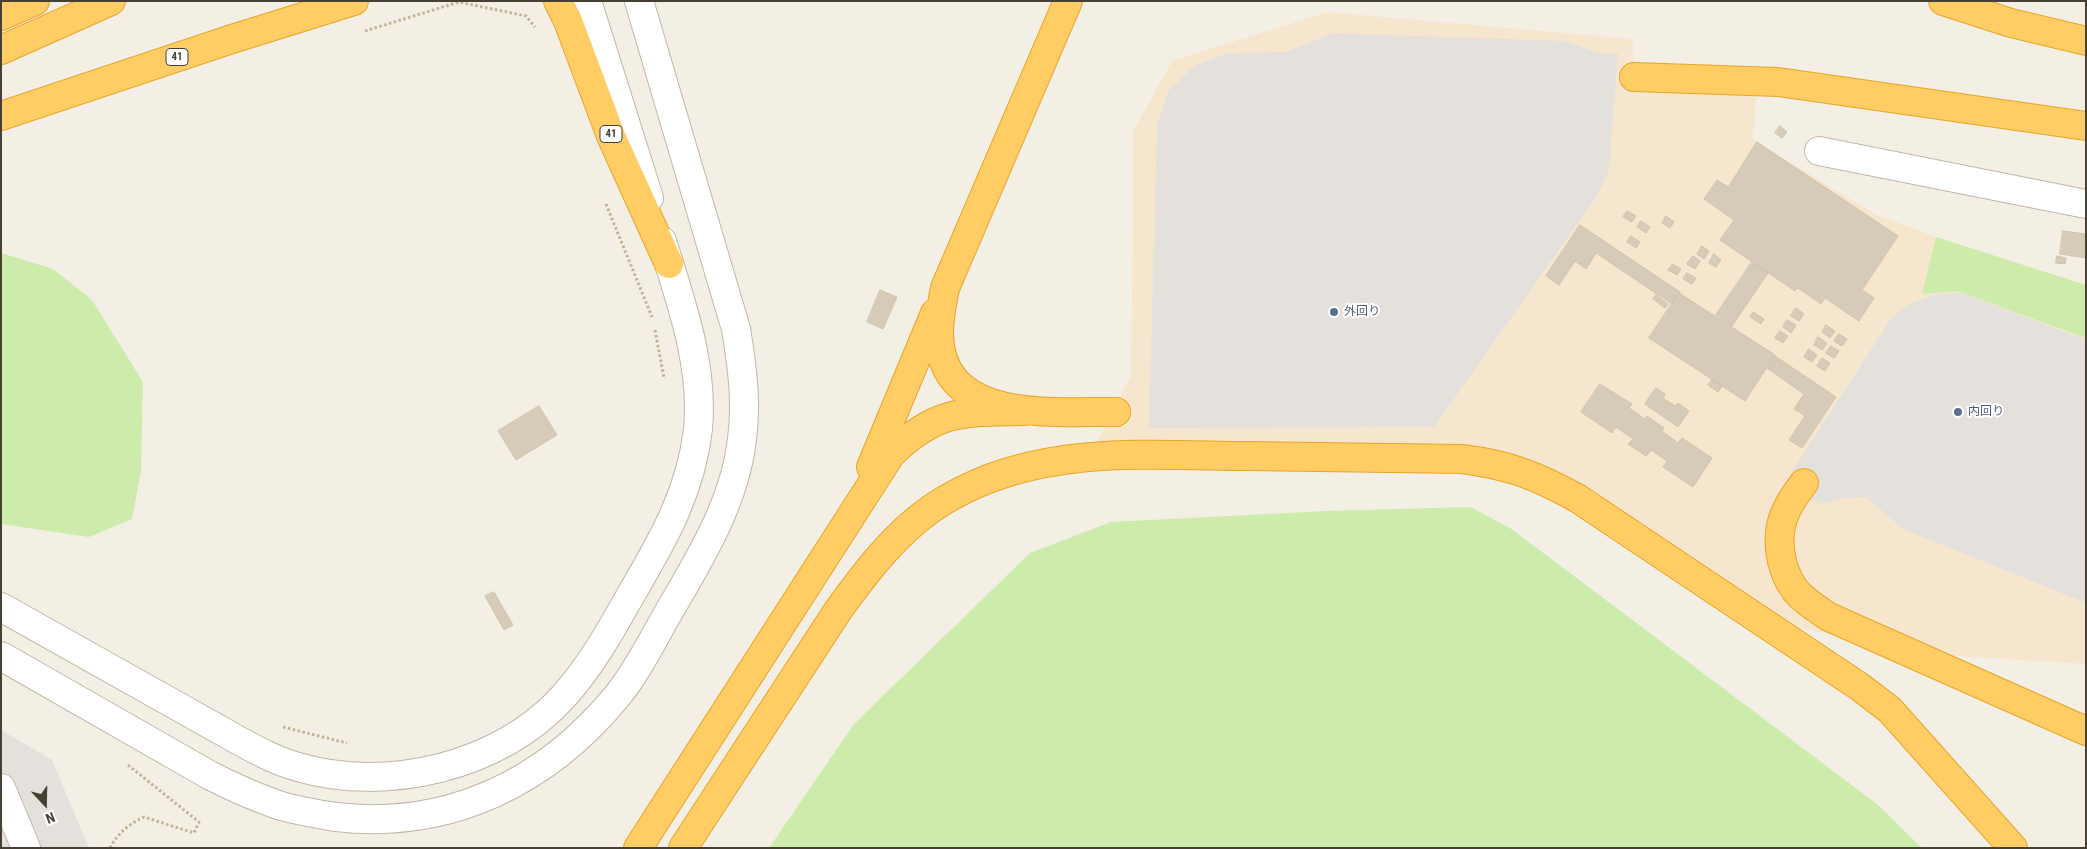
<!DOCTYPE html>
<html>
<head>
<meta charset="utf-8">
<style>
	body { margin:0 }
	#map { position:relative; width:2087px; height:849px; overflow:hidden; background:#f4efe5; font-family:"Roboto Condensed",sans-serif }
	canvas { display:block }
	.frame { position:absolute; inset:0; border:2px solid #463f34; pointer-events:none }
	.north { position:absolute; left:20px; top:779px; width:50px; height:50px; -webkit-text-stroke:4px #fff; paint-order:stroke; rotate:159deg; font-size:14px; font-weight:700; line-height:20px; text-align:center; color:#463f34 }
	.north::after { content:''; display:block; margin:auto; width:18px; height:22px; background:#463f34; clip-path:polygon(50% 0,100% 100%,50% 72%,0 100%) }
</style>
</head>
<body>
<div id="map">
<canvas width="2087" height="849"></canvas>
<div class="frame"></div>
<div class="north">N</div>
</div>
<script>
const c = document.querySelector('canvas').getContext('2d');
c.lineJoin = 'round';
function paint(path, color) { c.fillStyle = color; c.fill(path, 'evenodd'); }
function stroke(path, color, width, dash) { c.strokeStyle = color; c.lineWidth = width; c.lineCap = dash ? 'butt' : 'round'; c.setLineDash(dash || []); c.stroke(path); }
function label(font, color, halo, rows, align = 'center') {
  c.font = font + ' "Roboto Condensed","Noto Sans JP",sans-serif'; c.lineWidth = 4; c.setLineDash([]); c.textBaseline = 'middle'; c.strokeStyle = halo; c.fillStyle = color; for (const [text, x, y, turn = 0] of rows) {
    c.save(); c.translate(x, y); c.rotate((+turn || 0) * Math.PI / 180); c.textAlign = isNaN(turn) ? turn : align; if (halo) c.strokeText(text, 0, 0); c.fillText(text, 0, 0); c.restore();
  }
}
const commercial = new Path2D(`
	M1327,12l306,27 1,38 123,5 -4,58 122,74 61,23 150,48v379l-132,-8 -176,-31 -288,-172 -393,-11 34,-66 3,-246 38,-69z`);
const green = new Path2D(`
	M1936,237l150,48v53l-129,-47 -35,3z
	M1,253l52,16 39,31 51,82 -2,89 -9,48 -43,18 -88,-13z
	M1470,507l40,21 367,276 45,44h-1153l85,-124 176,-171 81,-31 215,-11z`);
const parking = new Path2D(`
	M1334,33l230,8 35,12h19l-9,118 -12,25 -163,231 -285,1 8,-303 11,-34 26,-25 33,-13 58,-1z
	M1962,293l124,47v263l-183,-74 -37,-32 -23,1 -22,6 -37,-20 108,-167 19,-14 25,-9z
	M1,730l51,30 37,88h-88z`);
const building = new Path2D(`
	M1780,126l7,6 -5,6 -7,-5z
	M1757,142l141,94 -36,54 12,8 -15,23 -34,-23 -4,6 -23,-16 -3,3 -75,-51 14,-20 -30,-21 13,-19 11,7z
	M1627,211l9,5 -4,6 -9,-5z
	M1666,216l8,6 -4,6 -8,-5z
	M1641,221l9,6 -4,6 -9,-6z
	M1580,225l100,67 -8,12 -76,-51 -10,16 -11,-8 -16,24 -13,-9z
	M2063,231l23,3v24l-26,-4z
	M1631,236l9,6 -4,6 -9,-6z
	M1702,246l7,5 -5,8 -7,-5z
	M1714,254l7,6 -5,7 -7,-4z
	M1693,256l7,5 -5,8 -8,-5z
	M2057,256l9,2 -1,6 -9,-1z
	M1752,262l16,11 -36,53 -16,-11z
	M1673,264l8,5 -4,6 -9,-5z
	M1687,273l9,5 -4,6 -9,-5z
	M880,290l17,7 -14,32 -16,-7z
	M1679,293l96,62 -30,46 -96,-63z
	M1656,295l12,9 -3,4 -12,-9z
	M1796,308l8,6 -5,7 -8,-5z
	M1753,312l11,7 -3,5 -11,-7z
	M1787,320l9,5 -5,8 -8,-6z
	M1826,325l9,6 -5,7 -8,-6z
	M1780,331l8,5 -5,7 -8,-5z
	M1839,334l8,5 -5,7 -8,-5z
	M1818,337l9,6 -5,7 -8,-5z
	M1831,346l8,5 -5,7 -8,-5z
	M1809,349l8,6 -5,7 -8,-5z
	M1775,356l61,41 -34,51 -13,-8 16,-24 -11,-7 10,-15 -37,-26z
	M1822,358l8,5 -5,8 -8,-5z
	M1712,380l10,6 -4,6 -10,-7z
	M1600,384l32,20 -3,4 16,11 2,-3 17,12 -2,3 16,12 4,-5 30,20 -19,29 -30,-20 4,-6 -16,-11 -5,6 -18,-12 5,-5 -17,-12 -4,6 -31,-21z
	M1656,388l9,6 -2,4 12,8 3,-3 11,8 -11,16 -33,-23z
	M539,406l18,29 -41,25 -18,-29z
	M494,592l19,33 -9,5 -19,-34z`);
const path = new Path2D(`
	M365,31l94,-29 67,14 9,11
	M606,204l46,113
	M655,330l9,48
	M283,727l64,16
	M110,848c8,-15 19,-24 34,-31l50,16 5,-11 -71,-57`);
const minor = new Path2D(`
	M587,1l62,197
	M1819,151l267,53
	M1,607l235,132c20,11 40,22 62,28 88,26 202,0 265,-70 29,-32 49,-69 70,-106 31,-53 58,-100 65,-162 6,-64 -17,-127 -36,-188
	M1,656l210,120c22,11 44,21 67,29 19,6 39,9 58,12 114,13 211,-35 282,-122 21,-26 36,-58 53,-87 31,-53 64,-107 71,-169 5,-36 0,-74 -6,-110l-97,-328
	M1,788l25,60`);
const highway = new Path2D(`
	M558,1l10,20 43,115 58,128
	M1068,1l-123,287c-3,15 -6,30 -6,46 2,91 115,77 177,78
	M1943,1l68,22 75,18
	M1,16l34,-15
	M1,50l110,-49
	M1634,77l144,5 308,44
	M1,116l231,-77 122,-38
	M871,467l64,-154
	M1804,483c-6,8 -13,17 -17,26 -13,25 -8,59 8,81 9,11 22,19 34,27l257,114
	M638,848l253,-394c46,-45 73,-42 133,-43
	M683,848l156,-239c27,-37 55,-74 92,-100 94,-65 207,-54 315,-53 72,1 144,2 216,3 47,6 73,16 115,39l283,189 30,23 123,138`);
const markers = [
	[1334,312,5,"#5c6f8a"],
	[1958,412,5,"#5c6f8a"]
];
const shields = [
	[177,57,22],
	[611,134,22]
];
const shieldNames = [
	["41",177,57],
	["41",611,134]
];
const serviceNames = [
	["外回り",1344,312],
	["内回り",1968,412]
];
paint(commercial, '#f7e6ce');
paint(green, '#cdebaa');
paint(parking, '#e4e1dd');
paint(building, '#d6cbb9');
stroke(building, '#d1c3ac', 1);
stroke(minor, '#c0b7a7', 30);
stroke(highway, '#e8a42b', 30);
stroke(path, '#c2b397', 3, [2.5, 2.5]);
stroke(minor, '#fff', 28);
stroke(highway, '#ffcd64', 28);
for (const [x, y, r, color] of markers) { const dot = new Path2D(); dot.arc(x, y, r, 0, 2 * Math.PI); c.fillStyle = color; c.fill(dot); stroke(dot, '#fff', 2); }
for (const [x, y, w] of shields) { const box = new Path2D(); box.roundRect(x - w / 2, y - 8.5, w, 17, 4); c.fillStyle = '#fff'; c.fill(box); stroke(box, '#463f34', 1); }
label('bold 11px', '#463f34', null, shieldNames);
label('12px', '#4e5e75', '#fff', serviceNames, 'left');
</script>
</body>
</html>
